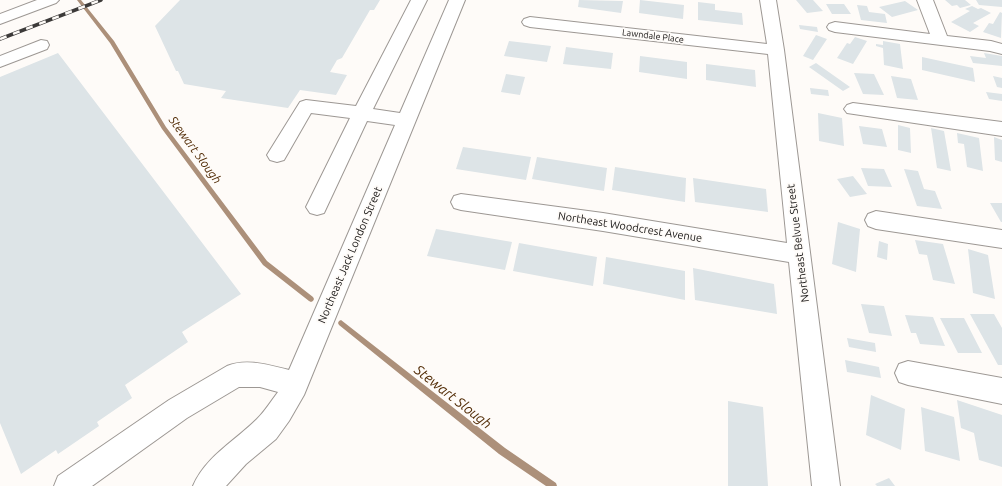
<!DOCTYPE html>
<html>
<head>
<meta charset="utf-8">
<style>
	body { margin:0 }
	canvas { display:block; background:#fefbf8 }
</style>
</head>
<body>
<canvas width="1002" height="486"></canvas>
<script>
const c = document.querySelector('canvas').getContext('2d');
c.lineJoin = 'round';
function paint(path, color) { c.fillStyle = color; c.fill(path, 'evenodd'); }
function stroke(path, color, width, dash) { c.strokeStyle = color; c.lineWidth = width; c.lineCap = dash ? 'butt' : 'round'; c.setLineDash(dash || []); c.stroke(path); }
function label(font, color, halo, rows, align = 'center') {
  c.font = font + ' Ubuntu,sans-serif'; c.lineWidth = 3.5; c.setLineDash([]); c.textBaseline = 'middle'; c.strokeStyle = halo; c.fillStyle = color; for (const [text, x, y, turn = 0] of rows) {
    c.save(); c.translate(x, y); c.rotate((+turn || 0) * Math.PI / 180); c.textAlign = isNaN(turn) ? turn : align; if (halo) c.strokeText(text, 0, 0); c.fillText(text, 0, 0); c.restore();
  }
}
const stream = new Path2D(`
	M77,0h4l33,41 52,86 101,134 46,36 1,2 -1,2 -2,1 -2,-1 -46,-36 -101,-136 -52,-86z
	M341,320l164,128 51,35 1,3h-11l-47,-32 -160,-129 -1,-2 1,-2z`);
const building = new Path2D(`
	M180,0h200l-6,10h-4l-28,48 -5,2 -7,12 17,3 -11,20 -36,-5 -12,18 -67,-10 5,-7 -42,-7 -6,-13h-2l-21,-45z
	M579,0l44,1 -2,12 -43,-6z
	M640,0l44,5 -1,14 -44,-6z
	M796,0h17l10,11 -16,2z
	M945,0h20l6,5 -11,3 -3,-3 -5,1z
	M976,0h26v7l-23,-2z
	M905,1l13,9 -26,7 -13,-10z
	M698,2l17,2v6l27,3 1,12 -45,-5z
	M826,4h18l7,10h-19z
	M857,5l10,1 2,6 16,2 2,9 -26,-3z
	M972,6l6,3 3,-1 10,5 -18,10 6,3 -9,6 -19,-10 19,-11 -5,-2z
	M1000,12l2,1 -1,25 -18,-6 6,-9 4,1z
	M799,25l18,2 1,5 -18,-3z
	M816,35l11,4 -14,21 -10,-4z
	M855,37l12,4 -14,23 -16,-6 10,-15 3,1z
	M509,41l42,5 -4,16 -43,-6z
	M883,41l17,3 3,25 -19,-4 -1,-17 -7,-2v-2l7,1z
	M566,47l47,6 -2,16 -48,-5z
	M58,53l183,241 -59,38 6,10 -63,43 7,13 -35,24 2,4 -41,28 -2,-4 -35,24 -21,-51v-346z
	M984,53l18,3v10l-29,-3 -3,-7 16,2z
	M640,56l47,6v17l-48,-7z
	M922,57l51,11 2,14 -53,-12z
	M816,63l34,24 -7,4 -34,-24z
	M706,64l49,6 1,17 -50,-7z
	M854,73l20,1 10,21 -21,-1z
	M506,74l19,3 -5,18 -19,-3z
	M891,76l20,3 7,21 -21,-2z
	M993,76l9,2v10l-5,-1z
	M810,88l18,2 1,6 -18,-2z
	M986,92l16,2v7l-13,-2z
	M818,113l24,5 2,28 -25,-5z
	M898,125l12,3 1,25 -13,-3z
	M859,126l23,3 5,18 -24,-3z
	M931,128l13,3 7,40 -14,-3z
	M957,133l22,5 4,33 -16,-4 -3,-23 -6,-1z
	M994,137l8,3v22l-7,-2z
	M463,147l68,10 -5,23 -70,-11z
	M537,157l70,11 -3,23 -72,-12z
	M615,167l71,11 -1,24 -73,-12z
	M861,168l23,1 8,18 -24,-1z
	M904,169l14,2 6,18 11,2 7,18 -25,-3z
	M853,176l14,18 -17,3 -13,-18z
	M693,178l73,11 2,23 -73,-10z
	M990,203h12v19h-1z
	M838,222l22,7 -4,43 -24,-8z
	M436,229l76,13 -7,28 -78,-14z
	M915,240l28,4 12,40 -22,-4 -6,-25 -8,-1z
	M879,241l9,3 -1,16 -10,-3z
	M519,243l78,14 -4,29 -80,-15z
	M968,249l20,6 7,44 -22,-6z
	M606,257l79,14v29l-82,-16z
	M693,268l81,16 3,30 -82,-14z
	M861,304l23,2 8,30 -23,-3z
	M970,314h24l8,14v37h-4z
	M905,315l28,2 12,29 -25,-2 -4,-11h-5z
	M940,318h24l18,35h-24z
	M847,338l28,5 1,9 -27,-5z
	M845,360l34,7 2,11 -34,-6z
	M871,395l34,14 -4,41 -35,-15z
	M957,400l45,15v52l-23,-7 -5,-27 -13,-5z
	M728,401l35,6 5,79h-40z
	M921,407l33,10 6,44 -35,-10z
	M889,478l6,8h-18l-2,-2z`);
const minor = new Path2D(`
	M37,0h22l-3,3 -56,21v-10z
	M411,0h16l-54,109 27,4 49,-113h16l-161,395 -15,26 -13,18 -30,25 -20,22h-33c12,-29 42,-45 64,-67 8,-8 14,-18 21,-27l-18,-5h-21l-52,31 -95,68h-38l4,-10 111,-76 58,-34c20,-8 41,-1 62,4l106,-245 -28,-4 -43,92 -7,2 -7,-2 -4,-6 44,-89 -39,-5 -27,47 -7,2 -7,-2 -3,-5 33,-53 6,-2 50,6z
	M760,0h16l8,50 56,436h-28l-23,-224 -186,-31 -142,-21 -7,-2 -3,-6 3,-6 7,-2 142,19 184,30 -19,-189 -238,-27 -6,-2 -2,-3 2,-3 6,-2 237,27z
	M917,0h16l14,36 44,5 11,3v10l-12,-3 -155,-19 -6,-2 -2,-3 2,-3 6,-2 95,12z
	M41,40l6,1 2,4 -2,4 -47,18v-11z
	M853,103l149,19v14l-155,-23 -3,-4 3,-4z
	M876,211l126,19v18l-126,-19 -8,-3 -3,-6 3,-6z
	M908,361l94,17v26l-94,-19 -9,-3 -4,-9 4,-9z`);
const rail = new Path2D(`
	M0,39l101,-39`);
const farStreetnames = [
	["Lawndale Place",653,36,7]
];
const streetNames = [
	["Northeast Woodcrest Avenue",630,227,9],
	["Northeast Belvue Street",798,243,-97],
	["Northeast Jack London Street",350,255,-67]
];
const waterNames = [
	["Stewart Slough",195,150,54]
];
const nearWaternames = [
	["Stewart Slough",453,397,38]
];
paint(stream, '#ac907a');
paint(building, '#dde4e7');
stroke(minor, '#9d9894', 2);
paint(minor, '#fff');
stroke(rail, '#3c3a39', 3.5);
stroke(rail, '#fefbf8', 2.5, [7]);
label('9px', '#161413', '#fefbf8', farStreetnames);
label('11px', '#161413', '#fefbf8', streetNames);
label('italic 12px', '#512b05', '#fefbf8', waterNames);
label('italic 14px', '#512b05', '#fefbf8', nearWaternames);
</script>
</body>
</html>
